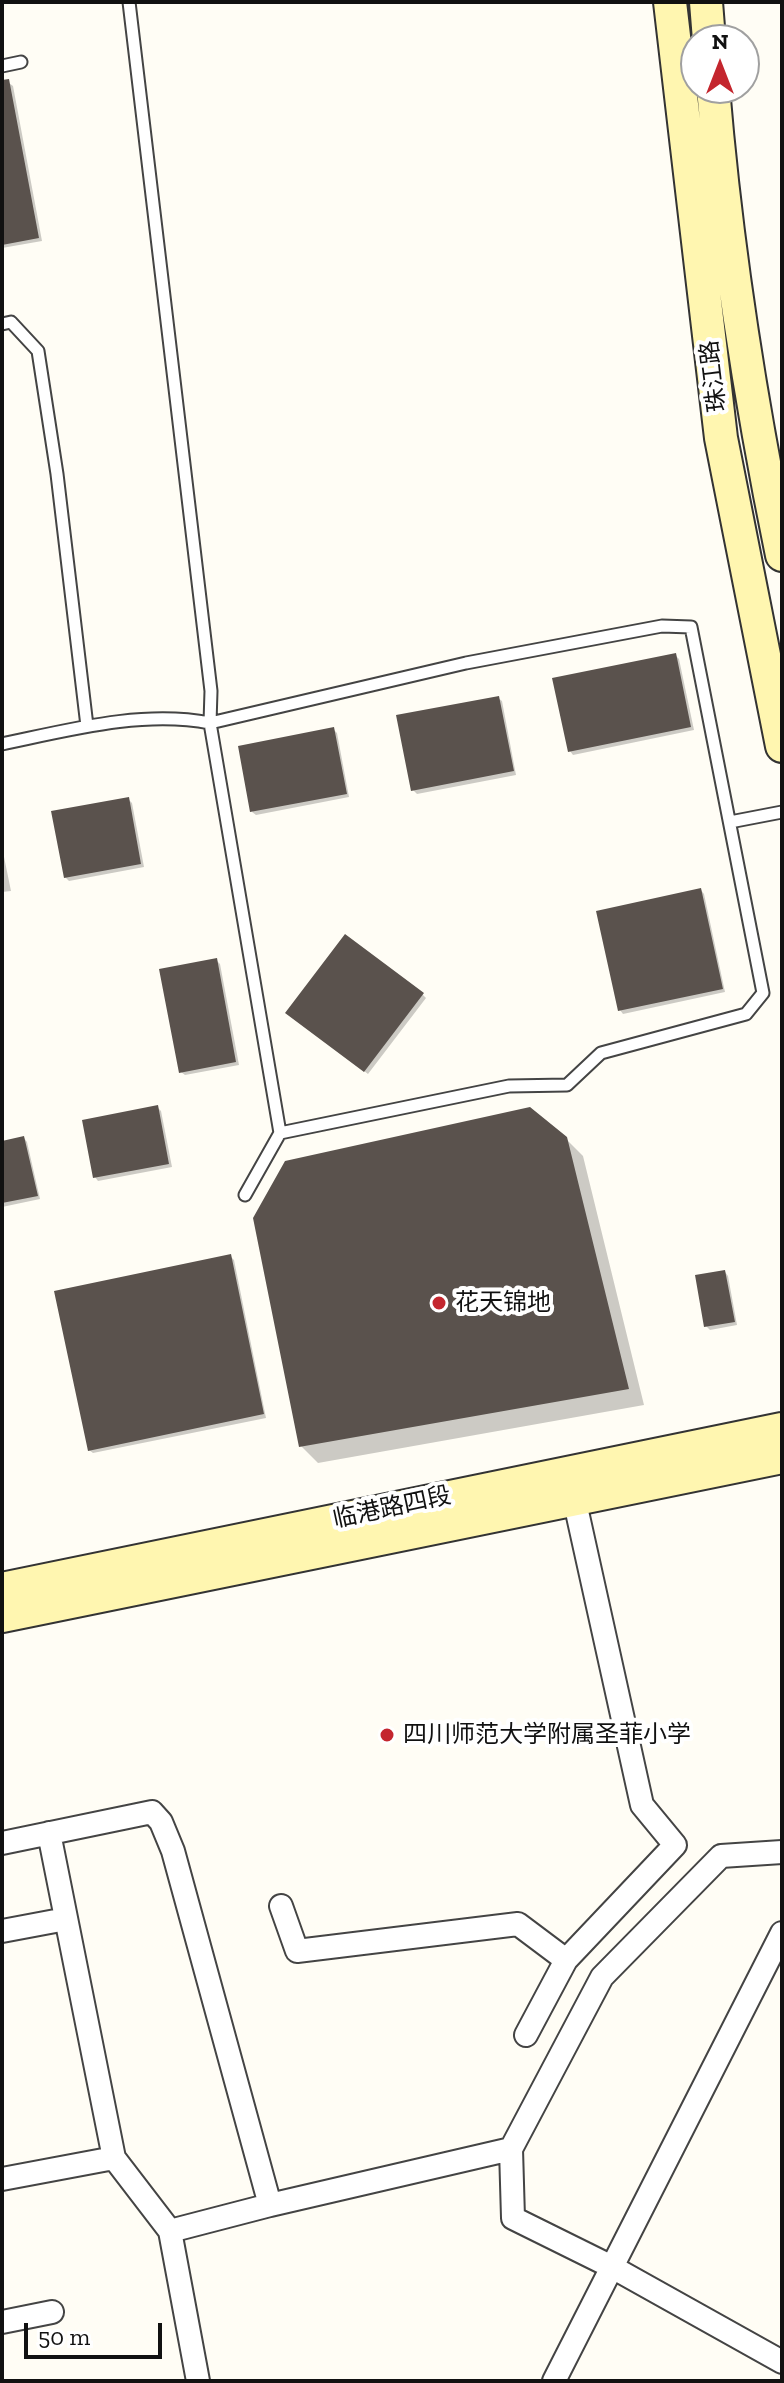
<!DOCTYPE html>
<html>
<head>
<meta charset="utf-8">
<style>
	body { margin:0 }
	#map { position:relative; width:784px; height:2383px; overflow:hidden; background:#fffdf5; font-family:"Zilla Slab",serif }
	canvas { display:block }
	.frame { position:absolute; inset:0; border:4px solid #111; pointer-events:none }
	.north { position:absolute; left:680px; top:24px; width:80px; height:80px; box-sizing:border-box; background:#fff; border:2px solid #a0a0a0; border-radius:50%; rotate:0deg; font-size:22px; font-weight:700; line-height:32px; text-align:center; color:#111 }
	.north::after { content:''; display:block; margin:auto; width:28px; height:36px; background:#c4262e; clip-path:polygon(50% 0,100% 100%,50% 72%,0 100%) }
	.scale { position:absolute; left:24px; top:2323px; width:138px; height:36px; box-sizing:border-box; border:4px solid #111; border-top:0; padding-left:10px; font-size:24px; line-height:28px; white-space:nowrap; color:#111; -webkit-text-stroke:6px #fff; paint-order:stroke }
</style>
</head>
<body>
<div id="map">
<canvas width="784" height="2383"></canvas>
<div class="frame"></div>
<div class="north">N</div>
<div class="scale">50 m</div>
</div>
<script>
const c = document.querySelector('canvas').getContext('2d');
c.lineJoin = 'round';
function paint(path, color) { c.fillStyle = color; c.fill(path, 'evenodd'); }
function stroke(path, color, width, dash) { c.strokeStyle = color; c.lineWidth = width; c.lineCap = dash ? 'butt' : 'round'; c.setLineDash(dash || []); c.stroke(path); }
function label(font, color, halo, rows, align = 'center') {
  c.font = font + ' "Zilla Slab","Noto Sans SC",serif'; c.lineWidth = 8; c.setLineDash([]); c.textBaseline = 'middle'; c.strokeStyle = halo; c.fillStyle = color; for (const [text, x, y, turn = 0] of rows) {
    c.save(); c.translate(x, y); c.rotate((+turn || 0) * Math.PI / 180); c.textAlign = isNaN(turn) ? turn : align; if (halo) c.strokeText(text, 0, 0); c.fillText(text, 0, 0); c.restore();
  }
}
const shadow = new Path2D(`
	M9,83l4,3 29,155 -40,7v-164z
	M675,655l4,4 15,71 -121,25 -3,-4z
	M498,698l4,3 14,74 -99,19 -4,-4z
	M334,730l3,3 12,64 -93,18 -4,-3z
	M128,799l4,4 12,64 -75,14 -4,-4z
	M2,847l9,44 -9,1z
	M701,890l3,4 21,98 -102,22 -3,-4z
	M216,960l4,4 19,101 -54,10 -4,-3z
	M422,994l4,4 -58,76 -77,-58z
	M157,1107l4,4 11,56 -74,14 -3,-4z
	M24,1138l3,4 13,57 -38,8v-64z
	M565,1138l18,18 61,249 -326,58 -17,-17z
	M230,1256l4,4 32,158 -173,35 -4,-3z
	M725,1272l3,4 9,49 -27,5 -4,-4z`);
const building = new Path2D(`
	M9,79l30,159 -37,7v-165z
	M676,653l15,74 -123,25 -16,-74z
	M499,696l15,75 -103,20 -15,-76z
	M334,727l13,67 -97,18 -12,-66z
	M129,797l12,67 -77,14 -13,-67z
	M701,888l22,101 -105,22 -22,-100z
	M345,934l79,59 -60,79 -79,-59z
	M217,958l19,104 -57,11 -20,-104z
	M158,1105l11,59 -76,14 -11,-58z
	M530,1107l37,30 62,252 -330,58 -46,-229 32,-57z
	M24,1136l14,60 -36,7v-62z
	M231,1254l33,160 -176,37 -34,-160z
	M725,1270l10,52 -31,5 -9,-52z`);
const service = new Path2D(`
	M129,2l82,689 -1,32 256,-60 196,-37 29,1 72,366 -17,21 -145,39 -34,32 -58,1 -229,47
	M2,66l19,-4
	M2,324l9,-2 27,29 19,123 30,252
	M2,744c67,-14 140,-34 208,-21l70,410 -35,62
	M730,822l52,-10`);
const minor = new Path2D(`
	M49,1833l65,325
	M2,1843l150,-31 9,10 12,29 97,354 241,-56 91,-172 119,-121 61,-4
	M281,1906l16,45 221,-27 48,36
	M2,1931l64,-12
	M526,2035l40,-75 109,-115 -33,-40 -70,-316
	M511,2149l2,69 99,49 170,95
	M2,2179l112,-21 56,73 28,150
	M170,2231l100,-26
	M2,2322l50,-10
	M554,2381l228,-448`);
const secondary = new Path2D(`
	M670,2l51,436 61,308
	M706,2l3,38
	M713,88c13,157 37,312 69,467
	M2,1589l780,-160
	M2,1616l780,-159`);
const markers = [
	[439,1303,8,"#c4262e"],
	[387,1735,8,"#c4262e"]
];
const streetNames = [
	["珠江路",714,376,-97],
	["临港路四段",392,1508,-12]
];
const poiNames = [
	["花天锦地",455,1303],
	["四川师范大学附属圣菲小学",403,1735]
];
paint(shadow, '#0003');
paint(building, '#5a524d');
stroke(service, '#444', 15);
stroke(minor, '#444', 26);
stroke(secondary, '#333', 36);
stroke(service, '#fff', 11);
stroke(minor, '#fff', 22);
stroke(secondary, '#fff6b0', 32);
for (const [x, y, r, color] of markers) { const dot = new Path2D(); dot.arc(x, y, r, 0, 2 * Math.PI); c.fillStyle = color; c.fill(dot); stroke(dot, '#fff', 3); }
label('24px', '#111', '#fff', streetNames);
label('24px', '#111', '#fff', poiNames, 'left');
</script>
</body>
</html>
